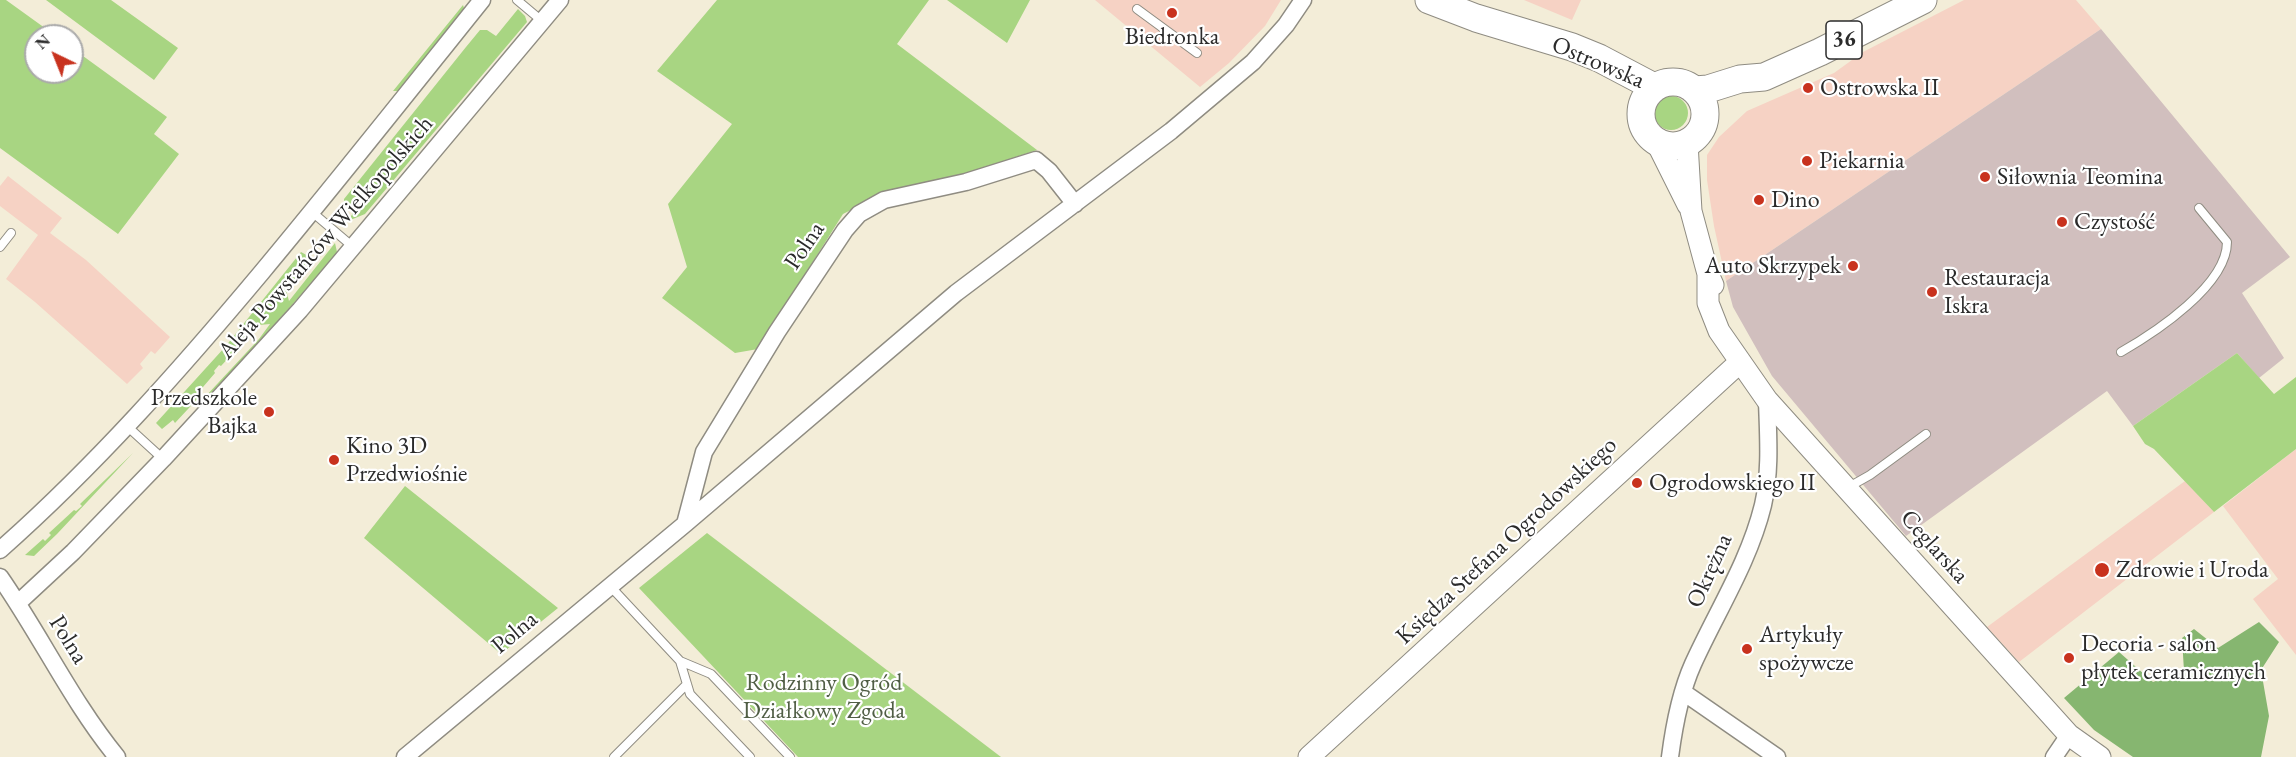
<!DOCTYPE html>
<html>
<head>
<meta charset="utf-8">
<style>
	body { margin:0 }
	#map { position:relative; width:2296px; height:757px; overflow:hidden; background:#f3edd8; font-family:"EB Garamond",serif }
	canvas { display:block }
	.north { position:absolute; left:24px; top:24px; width:60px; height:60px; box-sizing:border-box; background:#fff; border:2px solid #aaa; border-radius:50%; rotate:317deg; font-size:16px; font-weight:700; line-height:24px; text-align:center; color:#2b2b2b }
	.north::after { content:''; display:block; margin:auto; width:21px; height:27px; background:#c8321e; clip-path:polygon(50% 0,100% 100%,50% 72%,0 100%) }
</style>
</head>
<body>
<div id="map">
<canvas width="2296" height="757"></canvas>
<div class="north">N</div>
</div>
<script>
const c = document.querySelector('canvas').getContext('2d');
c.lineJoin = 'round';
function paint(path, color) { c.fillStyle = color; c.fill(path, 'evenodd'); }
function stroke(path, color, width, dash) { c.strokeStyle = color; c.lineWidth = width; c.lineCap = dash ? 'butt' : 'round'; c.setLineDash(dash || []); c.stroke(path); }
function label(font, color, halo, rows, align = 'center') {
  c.font = font + ' "EB Garamond",serif'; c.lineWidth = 4.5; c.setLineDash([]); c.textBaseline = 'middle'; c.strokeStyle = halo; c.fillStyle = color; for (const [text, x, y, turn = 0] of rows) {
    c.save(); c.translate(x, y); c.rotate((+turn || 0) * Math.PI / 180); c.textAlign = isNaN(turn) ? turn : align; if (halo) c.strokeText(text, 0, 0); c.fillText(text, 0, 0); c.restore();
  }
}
const built = new Path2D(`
	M1095,0h186l-16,26 -36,37 -29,24z
	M1524,0h57l-9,20z
	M1964,0h112l25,29 -375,252 -12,-55 -7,-46v-25l12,-18 28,-26 87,-38 29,-21z
	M8,176l54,42 -12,15 36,27 84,77 -15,17 -4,-3 -11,13 3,4 -16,16 -92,-82 -29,-23 32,-44 -38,-29v-20z
	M2296,449v206l-43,-56 25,-20 -55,-73z
	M2185,481l29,31 -195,150 -32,-35z`);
const industrial = new Path2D(`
	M2101,29l189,228 -48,36 42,65 -25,20 -22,-25 -104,73 -26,-35 -201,145 -134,-160 -39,-69 -7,-26z`);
const green = new Path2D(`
	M0,0h6l50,36h-20v36h36v-24l95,69 -13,17 25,20 -61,80 -118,-86z
	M46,0h65l67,48 -24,32z
	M717,0h212l-32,44 140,106 -75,25 -74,16 -45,23 -85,135 -23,4 -73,-55 25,-31 -19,-63 64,-80 -75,-53z
	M947,0h83l-23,43z
	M463,5l2,6 -66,80h-6z
	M518,9l7,7 2,6 -162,192 -17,7 8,-13 2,1 5,-6 -2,-2 5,-6 -2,-4 -12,16 -8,-5v-3l122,-152 14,-17h7l9,6z
	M1654 113a17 17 0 1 1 34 0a17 17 0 1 1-34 0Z
	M335,243l2,9 -4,7 -125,140 -3,-2 54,-58 11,-15 -11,1 -19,21 -2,-2 -5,6 1,2 -13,14 -2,-1 -5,6 1,2 -18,21 4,1 -26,28 -2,-3 -11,9 -6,-6 69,-76 76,-95 9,5v3l-14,13 2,2 -12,15 3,11z
	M2237,353l37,41 22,-17v72l-82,63 -60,-63 -9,-5 -12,-18z
	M133,453l-76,81 -23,22 -9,-1 18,-16 2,2 6,-6 -2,-2 25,-23 2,1 6,-5 -2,-2z
	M405,486l153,122 -57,46 -137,-116z
	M707,533l294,224h-203l-159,-169z`);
const forest = new Path2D(`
	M2259,622l20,20 -18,28 8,46 -8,41h-128l-39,-27 -30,-32 55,-46 34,30 31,-11 -2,-33 12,-9 24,19z`);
const service = new Path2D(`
	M517,0l25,21
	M1137,9l60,44
	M312,212l40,34
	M0,247l11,-14
	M2121,352c35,-20 106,-67 106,-110l-28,-34
	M128,427l35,32
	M1847,488l23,-13 56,-41
	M610,586l70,75 31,13 79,83
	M680,661l10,33 60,63
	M614,757l73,-73`);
const minor = new Path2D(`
	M685,524l19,-72 73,-120 68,-102 14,-16 25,-14 82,-18 70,-22 13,11 26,33
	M0,550c96,-85 180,-180 262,-278 75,-90 147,-181 220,-272
	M0,577c41,59 72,125 117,180
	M18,603l55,-51 90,-93 137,-149 260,-310
	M1683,692l94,65
	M405,757l280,-233 271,-231 215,-162 82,-69 33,-37 17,-25
	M1670,757c4,-31 10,-64 23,-93 24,-53 56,-102 70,-159 8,-35 5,-70 4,-105
	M2054,757l15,-22`);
const tertiary = new Path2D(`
	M1657,143l31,62
	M1687,143l4,68 17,63 5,11
	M1708,274v29l11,28 48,69 302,335 31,22
	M1309,757l431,-395`);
const primary = new Path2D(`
	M1429,0l47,18 96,29 27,11 55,29
	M1641 114a32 32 0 1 1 64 0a32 32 0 1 1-64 0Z
	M1695,90l13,-1 32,-10 24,-2 56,-25 103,-52`);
const markers = [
	[1172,13,6,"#c8321e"],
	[1808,88,6,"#c8321e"],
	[1807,161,6,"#c8321e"],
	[1985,177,6,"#c8321e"],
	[1759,200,6,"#c8321e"],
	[2062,222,6,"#c8321e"],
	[1853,266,6,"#c8321e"],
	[1932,292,6,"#c8321e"],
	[269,412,6,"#c8321e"],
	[334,460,6,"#c8321e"],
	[1637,483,6,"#c8321e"],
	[2102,570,8,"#c8321e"],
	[1747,649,6,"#c8321e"],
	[2069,658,6,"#c8321e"]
];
const shields = [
	[1844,40,36]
];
const shieldNames = [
	["36",1844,40]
];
const poiNames = [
	["Biedronka",1172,37,"center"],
	["Ostrowska II",1820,88],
	["Piekarnia",1819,161],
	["Siłownia Teomina",1997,177],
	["Dino",1771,200],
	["Czystość",2074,222],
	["Auto Skrzypek",1841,266,"right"],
	["Restauracja",1944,278],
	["Iskra",1944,306],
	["Przedszkole",257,398,"right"],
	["Bajka",257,426,"right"],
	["Kino 3D",346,446],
	["Przedwiośnie",346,474],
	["Ogrodowskiego II",1649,483],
	["Zdrowie i Uroda",2116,570],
	["Artykuły",1759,635],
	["spożywcze",1759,663],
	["Decoria - salon",2081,644],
	["płytek ceramicznych",2081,672]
];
const streetNames = [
	["Ostrowska",1598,63,23],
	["Aleja Powstańców Wielkopolskich",326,238,-49],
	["Polna",805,246,-56],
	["Księdza Stefana Ogrodowskiego",1507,541,-43],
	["Ceglarska",1934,547,48],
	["Okrężna",1710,571,-66],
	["Polna",515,633,-40],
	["Polna",68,640,58]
];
const parkNames = [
	["Rodzinny Ogród",824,683],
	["Działkowy Zgoda",824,711]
];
paint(built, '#f6d2c4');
paint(industrial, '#d1bfbe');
paint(green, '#a8d582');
paint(forest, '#86b670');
stroke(service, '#8f8c82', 10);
stroke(minor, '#8f8c82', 19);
stroke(tertiary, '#8f8c82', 23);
stroke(primary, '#8f8c82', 29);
stroke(service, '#fff', 8);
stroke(minor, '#fff', 16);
stroke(tertiary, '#fff', 21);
stroke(primary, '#fff', 27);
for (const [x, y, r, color] of markers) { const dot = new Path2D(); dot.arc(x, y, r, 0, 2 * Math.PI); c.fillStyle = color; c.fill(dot); stroke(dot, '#fff', 2); }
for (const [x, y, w] of shields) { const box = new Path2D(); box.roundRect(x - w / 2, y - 19, w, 38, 4.5); c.fillStyle = '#fff'; c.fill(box); stroke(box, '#2b2b2b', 1.5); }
label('bold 22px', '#2b2b2b', null, shieldNames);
label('24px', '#2b2b2b', '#fff', poiNames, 'left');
label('24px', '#2b2b2b', '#fff', streetNames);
label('24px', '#505e45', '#fff', parkNames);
</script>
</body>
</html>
